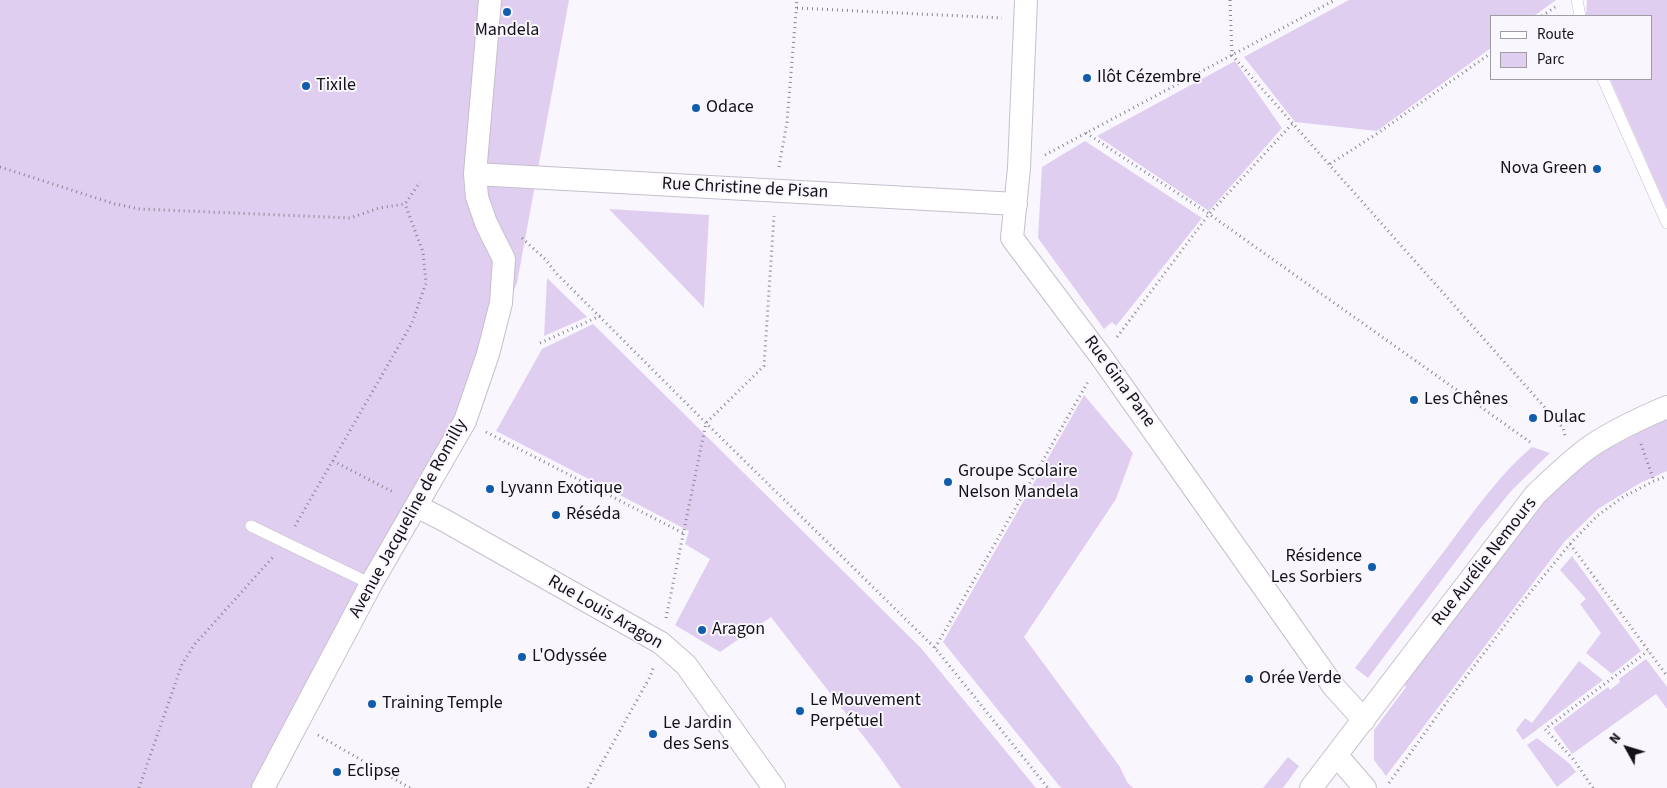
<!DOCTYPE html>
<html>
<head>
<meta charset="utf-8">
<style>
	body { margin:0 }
	#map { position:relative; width:1667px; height:788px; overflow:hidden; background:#faf6fe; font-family:"Source Sans 3",sans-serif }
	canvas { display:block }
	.legend { position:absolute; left:1490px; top:15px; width:162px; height:65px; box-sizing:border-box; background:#faf6fe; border:1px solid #9e9ba1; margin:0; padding:6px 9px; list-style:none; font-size:15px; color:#141216 }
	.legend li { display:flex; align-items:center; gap:10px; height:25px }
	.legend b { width:25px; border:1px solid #9e9ba1 }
	.north { position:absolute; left:1602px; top:723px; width:50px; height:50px; -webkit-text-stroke:4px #faf6fe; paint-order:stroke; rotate:309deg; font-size:14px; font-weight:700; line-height:20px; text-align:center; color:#141216 }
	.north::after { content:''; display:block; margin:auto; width:18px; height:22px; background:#141216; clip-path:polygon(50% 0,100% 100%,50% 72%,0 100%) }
</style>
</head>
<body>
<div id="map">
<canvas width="1667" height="788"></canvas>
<ul class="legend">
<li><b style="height:6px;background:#fff"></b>Route</li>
<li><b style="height:14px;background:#e0cef1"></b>Parc</li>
</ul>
<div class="north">N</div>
</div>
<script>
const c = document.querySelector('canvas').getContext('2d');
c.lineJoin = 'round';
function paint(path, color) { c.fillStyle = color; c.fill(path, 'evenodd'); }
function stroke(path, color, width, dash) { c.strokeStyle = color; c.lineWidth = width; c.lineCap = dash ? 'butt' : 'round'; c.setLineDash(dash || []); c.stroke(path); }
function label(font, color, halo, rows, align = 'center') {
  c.font = font + ' "Source Sans 3",sans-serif'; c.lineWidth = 4; c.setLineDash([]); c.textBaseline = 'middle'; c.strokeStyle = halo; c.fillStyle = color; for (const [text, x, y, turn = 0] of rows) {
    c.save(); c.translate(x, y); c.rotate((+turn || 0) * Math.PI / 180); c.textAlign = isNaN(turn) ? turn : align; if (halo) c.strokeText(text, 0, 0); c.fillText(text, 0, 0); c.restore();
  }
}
const green = new Path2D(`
	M0,0h569l-52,283 -92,222 -156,283h-269z
	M1349,0h207l-22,16h-43v32l-114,83 -82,-9 -51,-65z
	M1587,0h80v208l-57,-129h41v-63h-65z
	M1235,61l47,67 -73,83 -112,-75z
	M1085,141l117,77 -86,108 -4,-4 -8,7 -66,-91 4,-71z
	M609,209l100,6 -5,93z
	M547,278l40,39 -43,19z
	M593,324l328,324 115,140h-135l-23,-33 -107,-138 -51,35 -45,-27 35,-66 -25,-15 4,-13 -193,-100 46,-82z
	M1084,395l49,58 -17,46 -92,138 96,130 7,15 6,6h-72l-118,-146z
	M1667,419v52l-27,12 -42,26 -33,32 -179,235 -12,-16v-30l32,-43 -2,-3 137,-182 50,-44 49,-26z
	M1532,447l18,6 -38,37 -32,39 -112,149 -13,-10c31,-41 62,-82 93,-122 26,-35 51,-71 84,-99z
	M1572,556l69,95 -29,23 -26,-21 15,-20 -21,-29 6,-5 -26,-29z
	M1646,659l21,28v22l-11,-15 -84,60 -19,-26 55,-41 2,3 10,-8 -1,-3z
	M1579,661l24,19 -80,60 -7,-10 9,-12 7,5z
	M1537,738l33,26 6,8 -19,15 -30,-42z
	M1288,757l11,9 -16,22h-20z`);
const path = new Path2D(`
	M1230,0l2,55 331,373 2,8
	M797,8l205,10
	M1542,16l16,-11
	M1086,133l123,81 321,228
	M1045,155l290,-155
	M1330,164l48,-31 113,-80
	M0,167l115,37 25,5 210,9 29,-10 26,-4 15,-22
	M779,167l8,-45 10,-122
	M522,238l23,21 12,15 149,149 229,225 113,140
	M1117,337l92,-123 84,-91
	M540,343l60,-27
	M486,432l197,101
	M1641,444l13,37
	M333,461l62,32
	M295,526l117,-203 14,-40 -3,-31 -18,-48
	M1570,544l97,132
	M666,618l40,-195 58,-57 10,-150
	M935,648l154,-268
	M318,735l92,53
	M1389,783l58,-81 77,-102 46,-56 27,-28 26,-19 31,-16 13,-5
	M139,788l43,-124 13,-20 78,-87
	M588,788l63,-113 2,-7
	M1593,788l-19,-28 -29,-31 103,-78`);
const service = new Path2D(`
	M1577,0l3,16
	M1603,79l64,144
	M251,526l120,58`);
const minor = new Path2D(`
	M1026,0l-7,168 -7,70 90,120 232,329 30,33
	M475,174l541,30
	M416,506l26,13 219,124 25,22 88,123
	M1337,756l28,32
	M263,788l108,-204 94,-163 23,-67 13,-51 3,-44 -18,-36 -9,-26 -2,-23 15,-174
	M1311,788l224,-293c18,-17 36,-35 56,-49 24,-16 50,-28 76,-39`);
const markers = [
	[507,12,5,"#105dac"],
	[1087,78,5,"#105dac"],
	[306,86,5,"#105dac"],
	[696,108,5,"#105dac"],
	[1597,169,5,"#105dac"],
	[1414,400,5,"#105dac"],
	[1533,418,5,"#105dac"],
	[948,482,5,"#105dac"],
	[490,489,5,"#105dac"],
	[556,515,5,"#105dac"],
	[1372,567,5,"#105dac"],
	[702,630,5,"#105dac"],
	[522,657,5,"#105dac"],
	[1249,679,5,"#105dac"],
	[372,704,5,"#105dac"],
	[800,711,5,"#105dac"],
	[653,734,5,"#105dac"],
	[337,772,5,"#105dac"]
];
const poiNames = [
	["Mandela",507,31,"center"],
	["Ilôt Cézembre",1097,78],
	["Tixile",316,86],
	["Odace",706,108],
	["Nova Green",1587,169,"right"],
	["Les Chênes",1424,400],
	["Dulac",1543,418],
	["Groupe Scolaire",958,472],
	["Nelson Mandela",958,493],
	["Lyvann Exotique",500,489],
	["Réséda",566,515],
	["Résidence",1362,557,"right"],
	["Les Sorbiers",1362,578,"right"],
	["Aragon",712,630],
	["L'Odyssée",532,657],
	["Orée Verde",1259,679],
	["Le Mouvement",810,701],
	["Perpétuel",810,722],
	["Training Temple",382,704],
	["Le Jardin",663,724],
	["des Sens",663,745],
	["Eclipse",347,772]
];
const streetNames = [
	["Rue Christine de Pisan",745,189,3],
	["Rue Gina Pane",1119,382,54],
	["Avenue Jacqueline de Romilly",409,519,-61],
	["Rue Aurélie Nemours",1485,562,-52],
	["Rue Louis Aragon",605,613,30]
];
paint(green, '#e0cef1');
stroke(service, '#c6bfcc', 12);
stroke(minor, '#c6bfcc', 24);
stroke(path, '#89868c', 3, [1, 4]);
stroke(service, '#fff', 11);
stroke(minor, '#fff', 22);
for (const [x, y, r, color] of markers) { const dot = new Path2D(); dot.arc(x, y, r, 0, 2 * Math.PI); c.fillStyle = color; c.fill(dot); stroke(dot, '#faf6fe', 2); }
label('18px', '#141216', '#faf6fe', poiNames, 'left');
label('18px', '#141216', '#faf6fe', streetNames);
</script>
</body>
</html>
